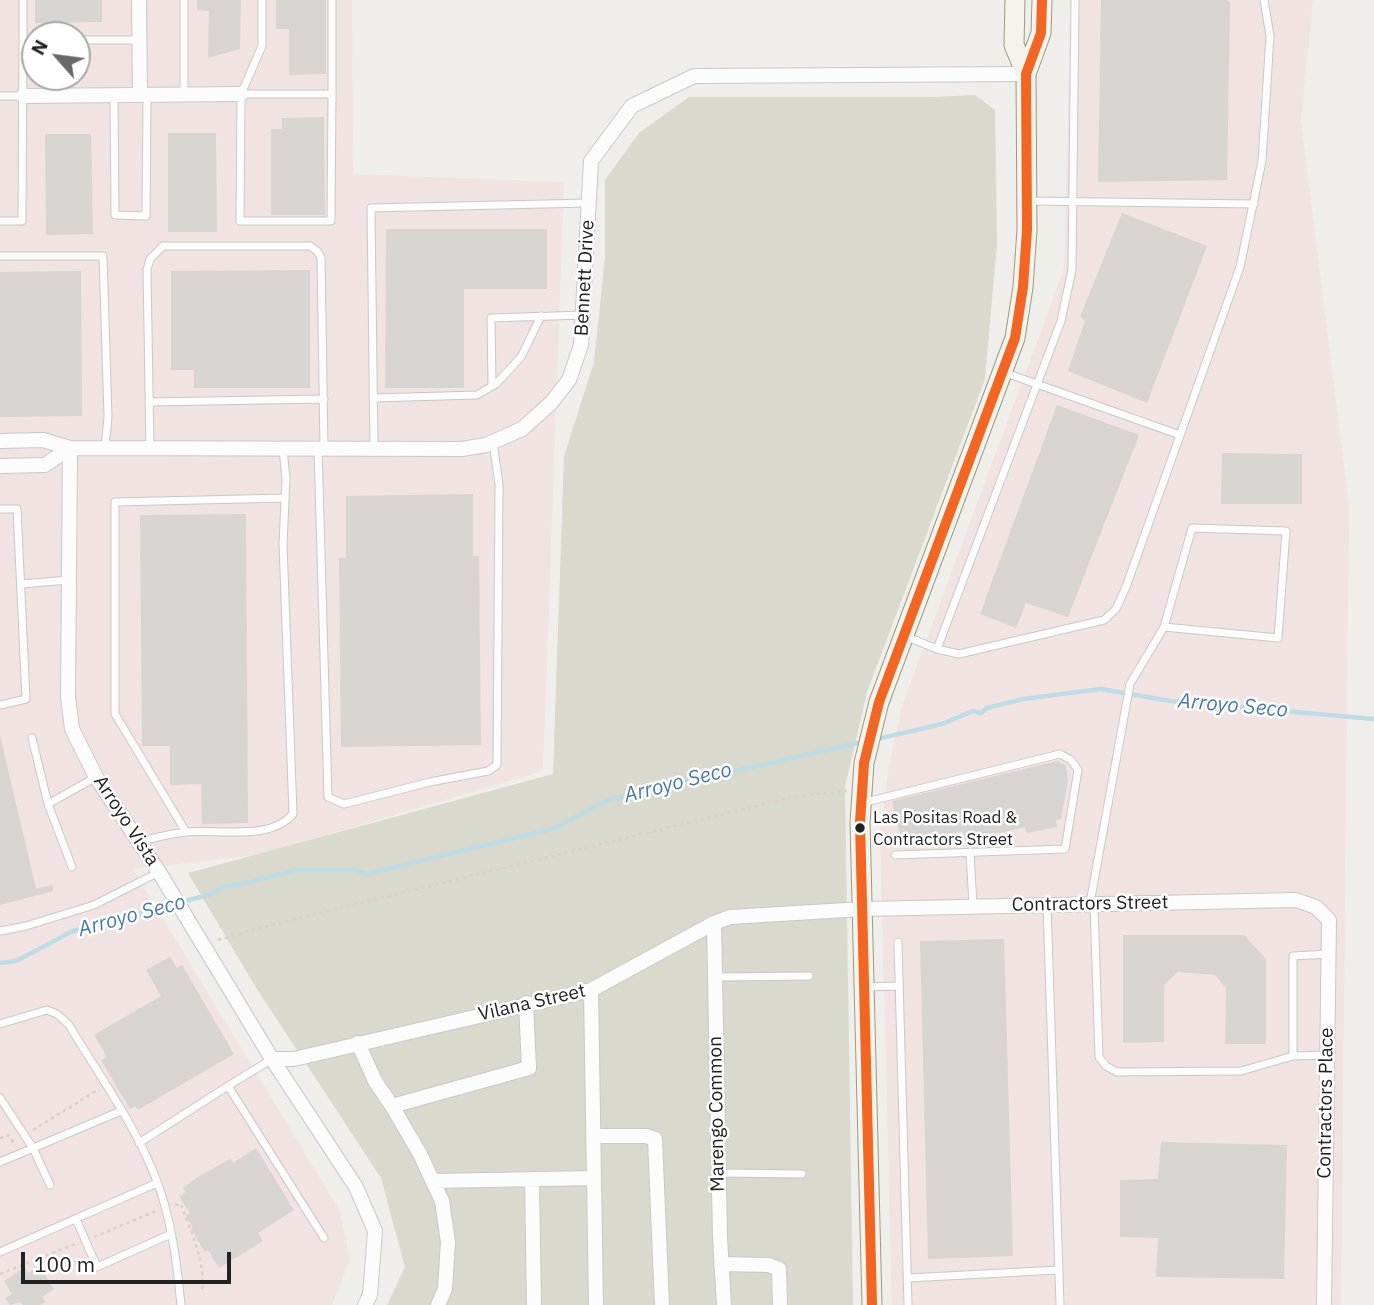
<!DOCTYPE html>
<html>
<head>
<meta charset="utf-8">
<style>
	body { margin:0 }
	#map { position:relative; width:1374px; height:1305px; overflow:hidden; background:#f0eeeb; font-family:"IBM Plex Sans",sans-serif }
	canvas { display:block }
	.north { position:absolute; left:21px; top:21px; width:70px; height:70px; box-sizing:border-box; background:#fff; border:2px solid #a7a7a7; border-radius:50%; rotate:298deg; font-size:19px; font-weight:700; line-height:28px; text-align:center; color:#222 }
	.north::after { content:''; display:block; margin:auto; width:24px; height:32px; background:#6a6968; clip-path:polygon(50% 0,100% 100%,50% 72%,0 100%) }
	.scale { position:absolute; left:21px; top:1252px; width:210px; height:32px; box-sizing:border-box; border:4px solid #222; border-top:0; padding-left:9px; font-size:21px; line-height:24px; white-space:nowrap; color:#222; -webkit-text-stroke:5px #fff; paint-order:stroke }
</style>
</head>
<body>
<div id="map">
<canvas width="1374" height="1305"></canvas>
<div class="north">N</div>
<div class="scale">100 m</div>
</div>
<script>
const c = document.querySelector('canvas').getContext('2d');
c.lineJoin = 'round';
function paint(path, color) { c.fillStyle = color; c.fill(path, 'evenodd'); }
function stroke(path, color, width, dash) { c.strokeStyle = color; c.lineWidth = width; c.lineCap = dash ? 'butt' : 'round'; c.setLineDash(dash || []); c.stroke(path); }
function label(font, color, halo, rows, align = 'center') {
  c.font = font + ' "IBM Plex Sans",sans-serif'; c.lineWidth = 5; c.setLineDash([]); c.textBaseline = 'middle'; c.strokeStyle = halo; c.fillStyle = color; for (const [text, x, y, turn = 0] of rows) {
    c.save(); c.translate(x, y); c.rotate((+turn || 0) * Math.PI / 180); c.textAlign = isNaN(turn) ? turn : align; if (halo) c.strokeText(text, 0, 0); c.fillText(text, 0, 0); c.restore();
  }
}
const commercial = new Path2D(`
	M0,0h352l1,174 211,8 -21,589 -284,84 -126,14 207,342 10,49 -18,45h-332zM35,35h42v42h-42z
	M1071,0h242l-12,121 48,384 -8,800h-449l-12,-474 9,-66 14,-62 161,-434z`);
const construction = new Path2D(`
	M975,95l20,15 2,134 -12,135 -118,313 -22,95 8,518h-466l18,-38 -24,-89 -126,-192 -67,-113 365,-99 11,-318 30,-94 11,-104v-78l34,-47 50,-36h243z`);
const stream = new Path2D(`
	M877,739l65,-15 31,-13 8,2 6,-5 36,-9 78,-10 69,12 204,18
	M182,902l33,-9 4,-4 7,-3 12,-1 60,-15h55l13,4 190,-46 47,-26 96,-26 23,-2 140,-32
	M0,963l16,-2 57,-30 101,-26`);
const building = new Path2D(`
	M35,0h67v22l-67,1z
	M197,0h44l-1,49 -32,9 1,-47 -12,-1z
	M276,0h50v74l-37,1v-46h-13z
	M1101,0h125l4,2 -3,178 -129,2z
	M324,117l1,98h-54v-86h11v-11z
	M168,133h48l1,99h-49z
	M45,134h46l2,100 -47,1z
	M1122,213l85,33 -60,157 -79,-32 17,-50 -5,-4z
	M386,229h161v60h-83v99h-79z
	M310,270v118h-116v-18h-23v-99z
	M81,271l1,145 -82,1v-145z
	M1057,405l82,30 -71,182 -42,-14 -10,25 -36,-14z
	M1222,453l80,1v50h-81z
	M473,494v62h6l2,189 -140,2 -2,-189h7v-62z
	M246,514l2,309 -46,1 -1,-40 -31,1v-39h-28l-2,-231z
	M0,735l36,154 17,-4v6l-53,14z
	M1057,761l9,5 2,15 -7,38 -5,1 1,7 -30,6 -2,-6 -60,14 -2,-10 -61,14 -10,-44z
	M1123,935h121l22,24v85h-41l1,-56 -11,-13 -37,-3 -14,13v57l-41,1z
	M1004,939l9,317 -85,3 -8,-318z
	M170,957l7,11 5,-3 52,89 -96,56 -3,-4 -5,3 -29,-49 6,-3 -13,-22 67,-39 -15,-26z
	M1161,1142l126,3 -3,134 -128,-2 2,-39 -38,-1v-57l38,-1z
	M256,1148l38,62 -36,23 5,8 -44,27 -11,-18 -3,2 -14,-23 2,-1 -7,-13 4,-2 -11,-17 7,-4 -3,-4 13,-10 34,-19 3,4z
	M39,1266l15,23 -12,8 3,5 -5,3h-17l-2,-3 -11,3 -5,-7 7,-4 -8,-13 21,-14 3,6z`);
const path = new Path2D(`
	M218,940l57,-16 518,-127 54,-6
	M33,1130l66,-41
	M0,1138l8,-3 6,8 2,-1
	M175,1205l6,-1c9,27 25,57 21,86
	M94,1237l62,-26
	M0,1274l75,-30`);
const service = new Path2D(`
	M23,0v40h12
	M332,0v94
	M77,40h62
	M184,94v-94
	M241,94h91l-1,127h-91l1,-127 21,-48v-46
	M0,96h23
	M114,96l1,119 31,1 1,-121
	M1028,201l226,3
	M0,221h22l1,-181
	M0,256h103l5,161 -3,31
	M1003,372l177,63
	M492,386l-1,-68 92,-3
	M373,398l104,-3 19,-11 25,-27 20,-41
	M149,402l175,-3
	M150,448l-3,-178 3,-11 13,-13h147l7,5 4,6 3,192
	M318,449l10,348 16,7 86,-22 58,-11 9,-6 2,-281 -6,-42
	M374,449l-3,-241 217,-5
	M0,509h17l9,190 -26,6
	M21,584l48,-4
	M905,636l32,13 22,5 145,-34 12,-11 10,-22 114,-320 22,-106 8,-125 -6,-36
	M937,649l124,-328 11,-51 3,-270
	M32,738l16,66
	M862,803l198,-49 11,6 7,10 -13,79 -170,6
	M186,832l-71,-118v-212l170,-4
	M139,842c15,-4 32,-9 49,-10 32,-3 82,9 105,-18l-10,-270 3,-66 -3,-29
	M970,852l3,54
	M72,867l-24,-63 48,-27
	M1090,903l40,-219 34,-57 28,-99 94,3 -8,107 -114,-11
	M1047,904l13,401
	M1094,904l5,153 7,9 11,6 124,-1 52,-15 34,-1
	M0,931l26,-5 68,-21 65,-33
	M898,942l10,363
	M715,977l94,-1
	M865,987l34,-1
	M0,1024l47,-14 10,4 12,11c31,52 68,102 89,159 14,39 19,80 23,121
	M1293,1056v-100l36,-2
	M228,1086l44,-27
	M0,1098l33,50 17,37
	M139,1143l89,-57 96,152
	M0,1162l121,-51
	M719,1173l83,1
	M76,1219l21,48 74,-33
	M0,1252l157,-69
	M908,1278l151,-8`);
const minor = new Path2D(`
	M139,0l1,95
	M23,96l218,-2
	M0,441l43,-1 27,8 392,1 24,-4 36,-16 29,-26 18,-23 12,-35 10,-184 41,-55 62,-30 332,-2
	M70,448l-2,249 4,32 24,48 63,95 113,187 84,128 19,44 -5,64 -5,10
	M0,466l45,-1 25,-17
	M714,923l6,315 4,67
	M591,990l5,315
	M358,1043l17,38 17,25 28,48 22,47 6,41 -3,47 -7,16
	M272,1059h22l297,-69 123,-67 16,-6 133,-8 433,-9 20,7 13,13 -5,385
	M392,1106l137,-38 -3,-65
	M594,1136h52l9,3 7,166
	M532,1180l2,125
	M433,1181l161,-3
	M721,1264l48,1 10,4 1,36`);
const secondary = new Path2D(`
	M1015,0l-1,45 12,29
	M872,1305l-12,-483 4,-59 15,-61 136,-364 8,-51 4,-57 -1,-156 15,-41 1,-33`);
const bus1 = new Path2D(`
	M872,1305l-12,-483 4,-59 15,-61 136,-364 8,-51 4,-57 -1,-156 15,-41 1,-33`);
const markers = [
	[860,828,6,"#222"]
];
const busNames = [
	["Las Positas Road &",873,818],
	["Contractors Street",873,840]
];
const streetNames = [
	["Bennett Drive",585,278,-87],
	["Arroyo Vista",126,821,57],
	["Contractors Street",1090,904,-1],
	["Vilana Street",532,1003,-13],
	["Contractors Place",1326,1103,-89],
	["Marengo Common",717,1114,-91]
];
const waterNames = [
	["Arroyo Seco",1233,706,5],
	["Arroyo Seco",678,783,-14],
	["Arroyo Seco",132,916,-15]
];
paint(commercial, '#f1e3e1');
paint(construction, '#d9d9cd');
stroke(stream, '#bfdbe3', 4.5);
paint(building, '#d7d4d2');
stroke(service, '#c9c8c7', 9);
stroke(minor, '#c9c8c7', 16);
stroke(secondary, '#999a82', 21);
stroke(path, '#dccecd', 2.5, [3.5, 3.5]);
stroke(service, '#fdfcfc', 7);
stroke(minor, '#fdfcfc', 14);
stroke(secondary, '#f4f4ed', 19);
stroke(bus1, '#f26522', 10);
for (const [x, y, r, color] of markers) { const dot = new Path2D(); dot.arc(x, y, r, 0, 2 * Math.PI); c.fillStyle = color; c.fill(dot); stroke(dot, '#fff', 2.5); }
label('17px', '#222', '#fff', busNames, 'left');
label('19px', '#222', '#fff', streetNames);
label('italic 21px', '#4a7aab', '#fff', waterNames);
</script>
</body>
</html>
